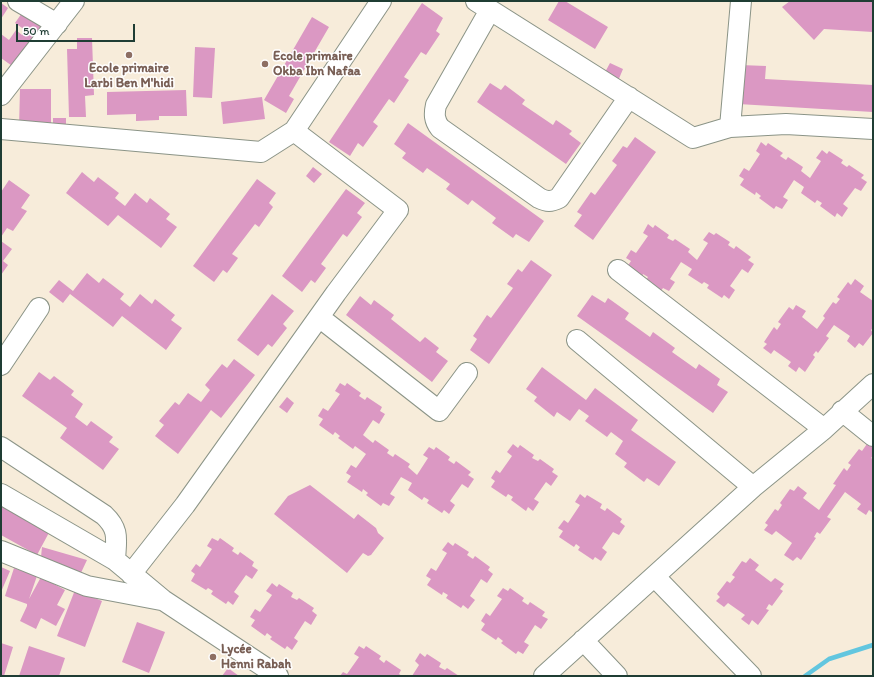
<!DOCTYPE html>
<html>
<head>
<meta charset="utf-8">
<style>
	body { margin:0 }
	#map { position:relative; width:874px; height:677px; overflow:hidden; background:#f7ecda; font-family:Itim,sans-serif }
	canvas { display:block }
	.frame { position:absolute; inset:0; border:2px solid #1f3d34; pointer-events:none }
	.scale { position:absolute; left:16px; top:24px; width:119px; height:18px; box-sizing:border-box; border:2px solid #1f3d34; border-top:0; padding-left:5px; font-size:12px; line-height:14px; white-space:nowrap; color:#1f3d34; -webkit-text-stroke:3px #fff; paint-order:stroke }
</style>
</head>
<body>
<div id="map">
<canvas width="874" height="677"></canvas>
<div class="frame"></div>
<div class="scale">50 m</div>
</div>
<script>
const c = document.querySelector('canvas').getContext('2d');
c.lineJoin = 'round';
function stroke(path, color, width, dash) { c.strokeStyle = color; c.lineWidth = width; c.lineCap = dash ? 'butt' : 'round'; c.setLineDash(dash || []); c.stroke(path); }
function paint(path, color) { c.fillStyle = color; c.fill(path, 'evenodd'); }
function label(font, color, halo, rows, align = 'center') {
  c.font = font + ' Itim,sans-serif'; c.lineWidth = 3; c.setLineDash([]); c.textBaseline = 'middle'; c.strokeStyle = halo; c.fillStyle = color; for (const [text, x, y, turn = 0] of rows) {
    c.save(); c.translate(x, y); c.rotate((+turn || 0) * Math.PI / 180); c.textAlign = isNaN(turn) ? turn : align; if (halo) c.strokeText(text, 0, 0); c.fillText(text, 0, 0); c.restore();
  }
}
const stream = new Path2D(`
	M805,676l24,-17 44,-14`);
const building = new Path2D(`
	M559,1h6l43,26 -13,22 -47,-29z
	M790,1h83v31l-49,-3 -10,11 -32,-33z
	M1,3l7,5 -7,11z
	M422,3l21,15 -7,13 4,3 -14,21 -5,-3 -17,25 5,3 -15,23 -5,-4 -16,23 5,4 -15,21 -5,-4 -8,13 -21,-14z
	M24,10l21,15 -23,48 -21,-15v-24l8,6 7,-10 6,5 3,-5 -10,-7z
	M312,17l17,10 -40,69 5,3 -8,14 -22,-13z
	M77,38h15l2,57 -9,1 1,21h-17l-2,-68h10z
	M195,47l20,1 -3,50 -19,-1z
	M610,63l13,6 -5,12 -14,-7z
	M740,65l26,1 -1,13 108,6v27l-135,-8z
	M490,83l11,7 4,-5 20,15 -3,4 31,21 3,-5 16,11 -3,3 12,9 -15,21 -89,-62z
	M20,89h31v40l-32,-1z
	M186,90l1,26h-28v4l-23,1v-7l-29,1v-23z
	M262,97l3,22 -42,5 -2,-22z
	M53,118h13v9h-13z
	M408,123l136,98 -15,21 -13,-8 -3,4 -21,-15 4,-5 -24,-18 -4,5 -22,-16 4,-5 -23,-16 -4,5 -21,-15 4,-5 -12,-9z
	M635,137l21,15 -63,88 -19,-14 8,-11 -5,-3 14,-20 4,3 22,-30 -5,-4 11,-15 4,2z
	M761,142l5,4 2,-3 15,10 -3,3 6,4 2,-3 15,10 -2,4 9,7 11,-17 -5,-3 6,-8 5,4 2,-3 14,9 -2,3 6,4 2,-2 15,10 -3,3 6,4 -6,9 -6,-3 -12,16 5,4 -6,9 -5,-4 -2,4 -15,-11 2,-3 -5,-3 -2,3 -14,-10 3,-6 -10,-7 -11,17 5,3 -6,9 -6,-3 -2,3 -15,-11 2,-2 -5,-4 -1,3 -15,-10 4,-6 -5,-3 5,-8 5,3 11,-17 -4,-3z
	M313,167l9,7 -8,9 -8,-7z
	M82,172l12,10 4,-5 21,16 -4,5 10,8 10,-13 12,10 3,-5 20,16 -4,5 11,8 -16,21 -43,-33 -10,11 -42,-33z
	M257,179l19,14 -7,10 4,4 -14,20 -4,-3 -23,30 6,4 -11,15 -4,-3 -9,12 -21,-16z
	M9,180l21,15 -9,13 6,3 -14,20 -6,-3 -6,9v-45z
	M346,189l19,14 -8,10 5,4 -15,20 -4,-3 -22,30 5,4 -11,15 -4,-3 -9,12 -20,-16z
	M648,224l5,4 2,-3 14,10 -2,3 6,3 2,-2 15,10 -2,3 9,8 11,-17 -5,-3 6,-8 5,3 2,-2 14,9 -2,3 6,4 2,-3 15,11 -3,3 6,4 -6,9 -6,-4 -12,17 5,4 -6,9 -5,-4 -2,3 -15,-10 2,-3 -5,-3 -2,2 -14,-9 4,-6 -11,-7 -11,17 5,3 -6,9 -6,-3 -2,3 -15,-11 2,-3 -5,-3 -1,3 -15,-10 4,-6 -5,-3 5,-8 5,3 12,-17 -5,-3z
	M1,241l11,8 -9,12 5,4 -7,10z
	M531,260l21,15 -63,89 -19,-14 7,-11 -4,-3 14,-21 4,3 22,-30 -6,-4 11,-15 4,3z
	M87,273l12,10 4,-5 21,16 -4,5 10,8 10,-13 12,10 3,-5 20,16 -4,5 11,8 -16,22 -44,-34 -9,11 -43,-33 -7,9 -14,-11 10,-12 14,11z
	M855,279l9,7 -4,6 13,9v27l-2,2 2,3 -10,13 -4,-3 -4,5 -8,-7 3,-5 -16,-11 -8,11 3,2 -11,15 -2,-2 -3,4 2,2 -10,15 -6,-5 -3,5 -8,-6 3,-4 -17,-12 -3,4 -8,-6 4,-4 -3,-2 10,-15 3,3 4,-6 -3,-2 11,-15 4,3 3,-5 10,6 -4,6 15,12 8,-11 -2,-2 10,-14 3,2 4,-5 -3,-2 11,-15 3,3z
	M272,294l22,17 -11,13 4,4 -15,19 -4,-3 -10,12 -21,-16z
	M592,295l13,8 3,-5 21,15 -4,6 25,18 3,-5 22,16 -3,4 24,17 3,-5 21,15 -3,6 11,7 -15,21 -136,-97z
	M360,296l11,9 3,-5 20,15 -3,4 29,23 5,-5 14,11 -3,4 12,9 -16,21 -86,-67z
	M234,359l21,16 -34,43 -10,-8 -33,44 -23,-18 9,-11 -5,-4 16,-19 4,3 9,-12 13,9 9,-12 -5,-5 17,-21 5,4z
	M542,367l44,33 9,-12 43,32 -7,10 45,32 -17,24 -12,-8 -3,4 -20,-15 3,-4 -12,-9 8,-13 -12,-9 -4,5 -22,-16 4,-5 -10,-7 -9,12 -13,-9 -3,5 -20,-16 3,-4 -11,-8z
	M39,372l11,8 4,-4 20,15 -3,4 12,9 -8,13 12,9 4,-5 22,16 -4,5 10,7 -16,21 -43,-32 7,-10 -45,-32z
	M340,383l5,3 2,-3 14,10 -2,3 6,4 2,-3 15,10 -2,4 5,3 -6,10 -6,-4 -10,15 10,8 2,-3 14,10 -2,3 6,4 2,-3 15,10 -2,3 9,8 11,-17 -5,-3 6,-8 5,3 2,-3 14,10 -2,3 6,4 2,-3 15,11 -3,3 6,4 -6,9 -6,-4 -12,17 5,4 -6,9 -5,-4 -2,3 -15,-10 2,-3 -5,-3 -2,3 -14,-10 4,-7 -11,-6 -11,17 5,3 -6,9 -6,-3 -2,3 -15,-11 2,-2 -5,-4 -1,3 -15,-10 4,-6 -5,-3 5,-8 5,3 10,-14 -11,-8 -2,3 -15,-11 2,-2 -5,-4 -2,3 -14,-10 4,-6 -5,-3 5,-8 5,3 12,-17 -5,-3z
	M287,397l7,6 -7,10 -8,-6z
	M869,441l4,3v12l-2,2 2,1v54l-4,-3 -3,5 -9,-6 4,-5 -16,-12 -18,25 4,2 -11,15 -3,-2 -3,5 2,1 -15,22 -4,-3 -4,4 -9,-6 8,-12 -16,-12 -4,4 -8,-5 4,-5 -3,-2 10,-14 3,2 4,-6 -2,-2 10,-14 4,2 4,-5 9,7 -4,5 16,12 17,-25 -3,-1 11,-16 3,3 4,-6 -3,-2 11,-14 3,2z
	M513,444l5,4 2,-3 14,10 -2,3 6,3 2,-2 14,10 -2,3 6,4 -7,10 -5,-4 -12,17 5,3 -6,9 -5,-4 -2,4 -15,-11 2,-3 -5,-3 -2,3 -15,-10 4,-6 -4,-3 5,-8 4,3 12,-17 -5,-4z
	M310,485l44,34 4,-5 18,14 2,5 6,5 -13,17 -3,1 -5,-3 -16,20 -73,-59 14,-18z
	M580,494l5,4 2,-3 15,9 -2,4 5,3 2,-3 15,11 -2,3 5,4 -6,9 -6,-3 -11,16 5,4 -6,9 -6,-4 -2,3 -15,-10 2,-3 -4,-3 -2,3 -15,-10 4,-6 -5,-3 6,-8 4,3 12,-18 -5,-3z
	M1,500l51,27 -15,28 -36,-20z
	M212,538l6,3 2,-3 14,10 -2,3 6,4 2,-3 14,10 -2,4 6,4 -6,9 -6,-4 -12,17 5,4 -6,9 -5,-4 -2,3 -15,-10 2,-3 -5,-3 -2,2 -15,-9 4,-7 -4,-3 5,-7 4,3 12,-18 -5,-3z
	M448,542l5,4 2,-3 14,9 -2,3 6,4 2,-3 15,11 -2,3 5,4 -6,9 -6,-4 -11,17 5,4 -7,9 -5,-4 -2,3 -15,-10 2,-3 -5,-3 -1,3 -15,-10 4,-6 -5,-3 5,-8 5,3 11,-18 -5,-3z
	M42,547l45,13 -8,17 -38,-20z
	M750,558l9,7 -4,5 16,12 4,-4 9,6 -4,5 3,2 -11,15 -3,-2 -3,5 3,1 -11,15 -6,-5 -3,5 -8,-6 4,-4 -17,-12 -4,4 -8,-6 4,-4 -3,-3 10,-13 3,2 5,-6 -3,-2 10,-14 4,2z
	M1,567l9,4 -9,21z
	M14,568l23,8 -8,23 12,-22 24,13 -8,15 8,4 -9,17 -15,-8 -5,11 -16,-8 7,-15v-2l-22,-8z
	M272,583l5,4 2,-3 14,9 -2,4 6,3 2,-2 15,10 -2,3 5,4 -6,10 -6,-4 -11,17 4,3 -6,9 -5,-4 -2,3 -15,-10 2,-2 -5,-4 -2,3 -14,-10 4,-6 -5,-3 5,-8 5,3 12,-17 -6,-4z
	M503,588l5,3 2,-3 14,10 -2,3 6,4 2,-3 15,10 -3,4 6,3 -7,10 -6,-4 -11,17 5,3 -6,9 -5,-3 -2,3 -15,-11 2,-2 -5,-4 -2,3 -15,-10 4,-6 -4,-3 5,-8 4,3 12,-17 -5,-3z
	M75,590l27,11 -17,46 -28,-11z
	M137,622l28,10 -16,41 -27,-11z
	M1,643l12,4 -9,29h-3z
	M29,646l36,12 -6,18h-40z
	M359,646l5,3 2,-3 15,10 -2,3 5,4 2,-3 15,10 -2,4 3,2h-62l3,-4 4,2 12,-17 -5,-3z
	M420,653l5,4 2,-3 14,9 -2,4 6,3 2,-2 12,8h-47l7,-11 -4,-4z
	M228,668l11,8h-17z`);
const minor = new Path2D(`
	M18,1l39,23
	M476,1l217,137 37,-11 56,-3 87,5
	M490,10l-54,95c-2,9 -2,15 4,23l99,70c8,4 12,4 20,0l70,-101
	M1,95l73,-94
	M730,127l11,-126
	M1,129l260,23 33,-21 87,-130
	M618,270l206,159
	M319,317l120,94 28,-38
	M577,340l176,147
	M1,365l38,-57
	M842,411l31,25
	M1,447l103,68c16,15 12,25 11,45
	M1,494l114,66 48,40 115,76
	M1,551l86,35 74,14
	M131,574l54,-69 151,-212 62,-83 -104,-79
	M655,577l96,99
	M583,640l34,36
	M544,676l209,-189 71,-58 49,-45`);
const markers = [
	[129,55,4,"#8d6e63"],
	[265,64,4,"#8d6e63"],
	[213,657,4,"#8d6e63"]
];
const educationNames = [
	["Ecole primaire",273,57],
	["Okba Ibn Nafaa",273,72],
	["Ecole primaire",129,69,"center"],
	["Larbi Ben M'hidi",129,84,"center"],
	["Lycée",221,650],
	["Henni Rabah",221,665]
];
stroke(stream, '#62c6df', 4.5);
paint(building, '#db98c3');
stroke(minor, '#8b9487', 22);
stroke(minor, '#fff', 20);
for (const [x, y, r, color] of markers) { const dot = new Path2D(); dot.arc(x, y, r, 0, 2 * Math.PI); c.fillStyle = color; c.fill(dot); stroke(dot, '#fff', 1.5); }
label('bold 13px', '#785e54', '#fff', educationNames, 'left');
</script>
</body>
</html>
